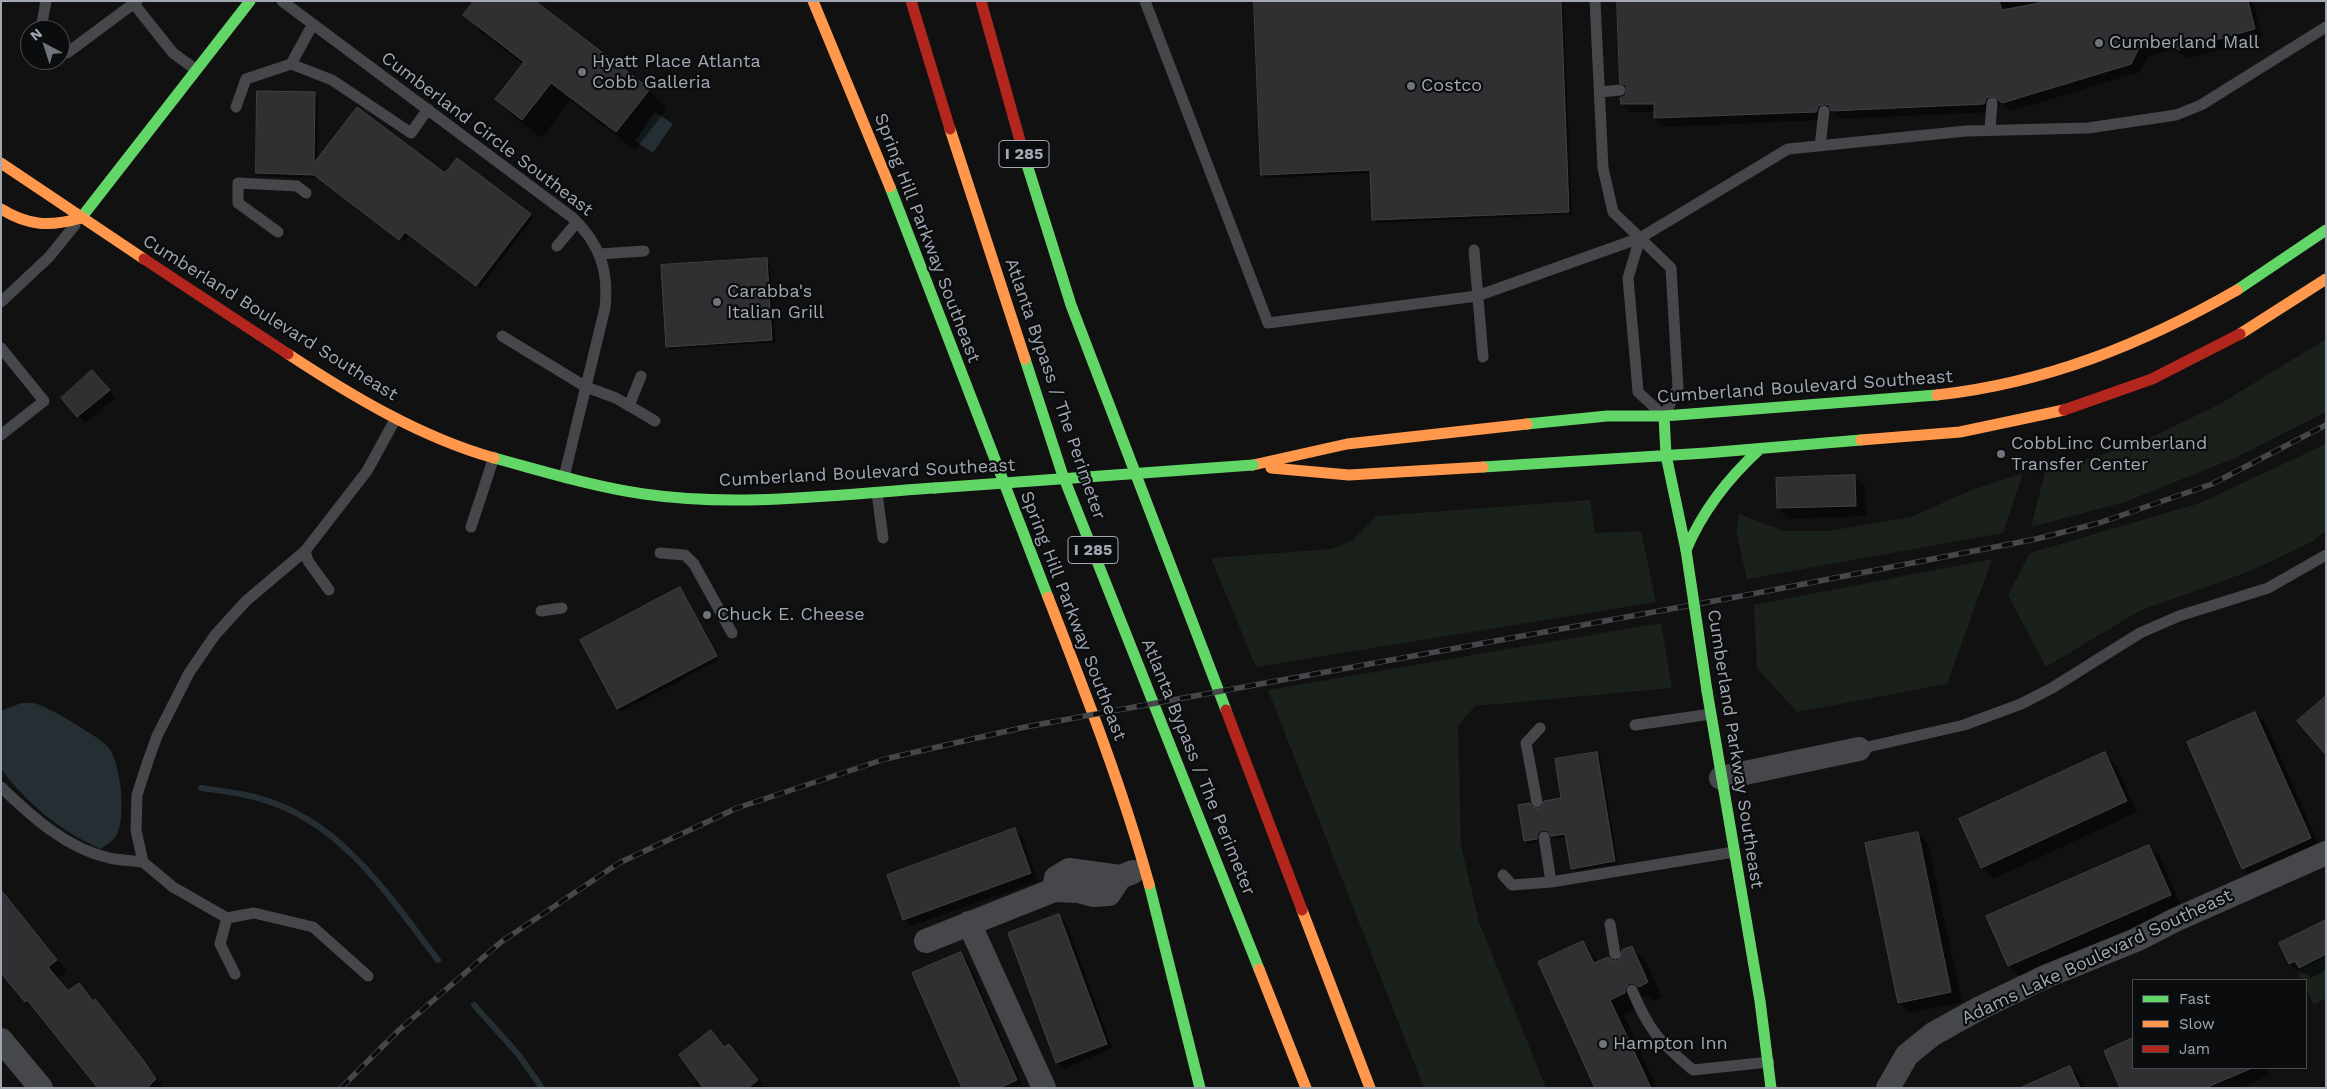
<!DOCTYPE html>
<html>
<head>
<meta charset="utf-8">
<style>
	body { margin:0 }
	#map { position:relative; width:2327px; height:1089px; overflow:hidden; background:#111; font-family:"Work Sans",sans-serif }
	canvas { display:block }
	.frame { position:absolute; inset:0; border:2px solid #a1a8b4; pointer-events:none }
	.legend { position:absolute; left:2132px; top:979px; width:175px; height:90px; box-sizing:border-box; background:#0b0c0d; border:1px solid #474a50; margin:0; padding:6px 9px; list-style:none; font-size:15px; color:#a1a8b4 }
	.legend li { display:flex; align-items:center; gap:10px; height:25px }
	.legend b { width:25px; border:1px solid #474a50 }
	.north { position:absolute; left:20px; top:20px; width:50px; height:50px; box-sizing:border-box; background:#0b0c0d; border:1px solid #474a50; border-radius:50%; rotate:320deg; font-size:14px; font-weight:700; line-height:20px; text-align:center; color:#a1a8b4 }
	.north::after { content:''; display:block; margin:auto; width:18px; height:22px; background:#6f737b; clip-path:polygon(50% 0,100% 100%,50% 72%,0 100%) }
</style>
</head>
<body>
<div id="map">
<canvas width="2327" height="1089"></canvas>
<div class="frame"></div>
<ul class="legend">
<li><b style="height:6px;background:#63d668"></b>Fast</li>
<li><b style="height:6px;background:#ff974d"></b>Slow</li>
<li><b style="height:6px;background:#b3261e"></b>Jam</li>
</ul>
<div class="north">N</div>
</div>
<script>
const c = document.querySelector('canvas').getContext('2d');
c.lineJoin = 'round';
function paint(path, color) { c.fillStyle = color; c.fill(path, 'evenodd'); }
function stroke(path, color, width, dash) { c.strokeStyle = color; c.lineWidth = width; c.lineCap = dash ? 'butt' : 'round'; c.setLineDash(dash || []); c.stroke(path); }
function label(font, color, halo, rows, align = 'center') {
  c.font = font + ' "Work Sans",sans-serif'; c.lineWidth = 4.5; c.setLineDash([]); c.textBaseline = 'middle'; c.strokeStyle = halo; c.fillStyle = color; for (const [text, x, y, turn = 0] of rows) {
    c.save(); c.translate(x, y); c.rotate((+turn || 0) * Math.PI / 180); c.textAlign = isNaN(turn) ? turn : align; if (halo) c.strokeText(text, 0, 0); c.fillText(text, 0, 0); c.restore();
  }
}
const green = new Path2D(`
	M2326,339v73l-91,46 -110,44 -94,25 14,-55 96,-30 79,-38z
	M2326,444v87l-13,10 -60,29 -114,41 -93,56 -38,-72 22,-42 170,-50z
	M2023,473l-20,60 -256,46 -11,-49 3,-16 45,17h44l83,-14 58,-26z
	M1590,500l5,33 46,-2 15,71 -400,65 -45,-109 120,-9 22,-9 24,-24z
	M1992,559l-45,125 -150,28 -40,-44 -3,-63z
	M1661,623l11,65 -197,18 -17,20 3,119 18,77 67,166h-122l-156,-398z
	M2326,956v42l-12,7 -8,-16v-9h-5l-4,-9z`);
const water = new Path2D(`
	M655,112l18,12 -20,29 -18,-12z
	M21,703c5,0 11,-1 16,1 11,3 66,35 72,44 12,17 17,67 8,86 -3,7 -11,11 -17,15 -40,-19 -72,-44 -99,-80v-58z`);
const shadow = new Path2D(`
	M1255,1h308l9,213 -195,9 -4,-3 -1,-47 -106,5 -3,-4z
	M1618,1h635l10,36 -74,21 -15,-8 -14,3 -12,4 -9,15 -127,39 -10,-7 -7,3 -2,5 -152,7 -7,-7 -7,3 -2,5 -161,7 -9,-9v-6h-24l-9,-9 7,-13 -8,-8z
	M465,15l184,75 18,19 -32,41 -65,-50 -28,38 -27,-20 -19,-19 27,-35 -40,-30z
	M314,93l4,4 -1,65 128,13 88,43 -53,70 -71,-53 -6,7 -85,-64 -58,-2 -3,-3z
	M766,260l4,3 5,79 -104,7 -3,-3z
	M99,379l17,19 -31,25 -22,-25z
	M1854,476l11,11 1,29 -77,3 -11,-11z
	M680,588l39,72 -98,52 -3,-4z
	M2255,713l11,11 55,126 -67,29 -11,-11z
	M1597,753l3,3 18,108 -43,7 -3,-3 -5,-31 -11,2 -5,-6 -5,-1 -6,10 -12,2 -3,-4 8,-32 5,3 25,-12z
	M2105,754l10,10 22,48 -144,67 -11,-11 -22,-48z
	M1015,829l7,8 16,44 -127,45 -7,-7z
	M1917,834l11,10 34,158 -52,11 -11,-10z
	M2149,846l11,11 21,49 -161,71 -11,-11 -21,-50z
	M8,900l59,71 -9,7 11,14 10,-8 10,11 52,61 23,32h-64l-74,-87z
	M1058,915l8,7 46,126 -48,21 -7,-7z
	M2326,921v49l-15,8 -6,-5 -4,1 -11,-10 -10,-20z
	M1583,943l17,19 20,-1 11,-14 15,15 16,35 -8,4 -5,-4h-6l-4,7v4l-15,7 33,73h-60z
	M961,953l7,8 55,126 -60,1z
	M711,1032l15,16 3,-3 11,11 25,32h-67l-4,-5 4,-4z
	M2133,1040v28h133l3,7 -28,13h-119l-16,-37z
	M2070,1067l11,11 4,10h-62z
	M2326,1082v6h-10z`);
const stream = new Path2D(`
	M201,788c20,3 41,5 60,11 82,23 128,98 177,161
	M474,1005l44,49 24,34`);
const building = new Path2D(`
	M474,1h61l115,88 -34,43 -65,-49 -29,37 -27,-21 29,-37 -61,-47z
	M1254,1h307l8,211 -197,8 -2,-50 -109,5z
	M1617,1h382l3,9 37,-7 -1,-2h210l7,28 -76,21 -15,-9 -13,3 -12,4 -8,16 -129,39 -10,-7 -6,2 -2,6 -153,7 -2,-6 -5,-1 -6,2 -2,6 -162,6v-14h-33l-1,-6 5,-2 2,-6 -1,-5 -6,-2z
	M257,91l58,1 -1,71 43,-56 88,66 12,-15 74,56 -55,72 -71,-54 -6,8 -85,-65 -58,-2z
	M767,258l5,82 -106,7 -5,-82z
	M92,370l18,20 -33,27 -16,-19z
	M1855,475l1,31 -79,2 -1,-30z
	M680,587l37,69 -100,53 -37,-69z
	M2326,696v59l-29,-34z
	M2255,712l56,126 -69,31 -55,-127z
	M1597,752l18,109 -44,8 -6,-35 -14,2 -4,-6h-5l-5,4v5l-13,2 -6,-36 12,-2 2,4 6,2 4,-2 2,-6 17,-3 -6,-39z
	M2105,752l22,49 -146,67 -22,-49z
	M1015,828l16,45 -128,47 -16,-45z
	M1918,832l33,160 -53,11 -33,-160z
	M2149,845l22,50 -163,71 -22,-50z
	M1,890l56,70 -9,7 20,24 11,-8 14,18 2,-2 49,62 12,18 -9,9h-49l-71,-88 -2,2 -24,-29z
	M1059,914l48,130 -51,19 -48,-130z
	M2326,920v34l-27,14 -4,-7 -6,3 -10,-21z
	M1583,941l11,22 14,-6 5,4 6,-1 3,-10 10,-4 16,36 -9,5 -6,-4h-4l-4,6v4l-15,7 41,88h-56l-57,-126z
	M961,952l56,128 -18,8h-37l-50,-115z
	M711,1030l13,17 5,-3 29,36 -10,8h-45l-24,-33z
	M2133,1038v30h119l-47,20h-85l-16,-37z
	M2070,1066l10,22h-60z`);
const lane = new Path2D(`
	M46,1l-4,22 6,7
	M282,1l291,217c27,26 36,53 32,90l-41,169
	M1145,1l123,322 209,-27 163,-58 148,-89 178,-18 122,-3 88,-13 25,-10 125,-78
	M1595,1l8,167 10,44 58,56 7,120 -14,28 -26,-24 -1,-13 -9,-101 12,-40
	M134,4l39,49 22,16
	M60,44l7,9 70,-52
	M291,64l22,-40
	M1600,92l20,-2
	M236,107l10,-28 45,-15 41,16 79,53 17,-24
	M1990,130l2,-27
	M1820,146l4,-35
	M278,232l-40,-29v-20l59,3 9,7
	M557,246l20,-24
	M1474,250l9,107
	M600,254l44,-3
	M1,302l48,-45 26,-32
	M502,336l84,51 30,11 39,23
	M1,348l43,53 -43,34
	M629,406l12,-30
	M877,493l6,45
	M471,527l23,-70
	M305,551l3,10 21,29
	M660,553l25,2 9,9 38,69
	M541,611l21,-3
	M1635,725l76,-11
	M1859,749l105,-24 57,-21 31,-16 88,-55 39,-17 89,-28 58,-33
	M1,787c31,30 65,61 108,71 11,2 23,3 34,4
	M1537,802l-11,-59 14,-15
	M1544,837l7,45
	M1503,875l9,10 39,-3 183,-30
	M227,918l-7,26 15,30
	M1610,924l5,30
	M368,976l-55,-49 -59,-14 -27,5 -54,-31 -30,-25 -7,-32 1,-35 11,-34 9,-25 32,-63 26,-38 31,-34 59,-50 62,-80 29,-53
	M1632,990c17,41 28,52 61,80l76,-8`);
const street = new Path2D(`
	M1721,778l138,-29
	M1054,890l2,-12 13,-8 51,7 13,-5
	M969,923l75,165
	M926,941l128,-51 24,1 15,4 16,-1 11,-17
	M1,1040l40,48
	M1888,1088l19,-33 26,-21 47,-26 67,-32 89,-36 39,-20 151,-67`);
const fast = new Path2D(`
	M1024,155l47,150 155,405
	M890,187l158,410
	M81,218l169,-217
	M2237,290l89,-60
	M1025,359l37,114 197,496
	M1664,416l2,39 20,95
	M1527,424l80,-8h57l273,-21
	M494,458c49,13 100,29 150,36 96,14 195,0 291,-6
	M1483,467l223,-14 155,-13
	M1686,550c17,-40 42,-72 74,-101
	M1707,691l53,310 11,87
	M1149,884l51,204`);
const slow = new Path2D(`
	M813,1l77,186
	M950,129l75,230
	M1,163l143,96
	M1,209c27,17 49,18 80,9
	M2240,334l86,-55
	M288,354c64,42 132,83 206,104
	M1937,395c109,-12 206,-51 300,-105
	M1861,440l99,-8 104,-22
	M1253,465l94,-21 180,-20
	M1271,468l78,7 134,-8
	M1048,597c37,95 74,189 101,287
	M1302,910l68,178
	M1259,969l47,119`);
const jam = new Path2D(`
	M911,1l39,128
	M981,1l43,154
	M144,259l144,95
	M2064,410l88,-31 88,-45
	M1226,710l76,200`);
const rail = new Path2D(`
	M341,1088l58,-58 102,-88 118,-79 118,-55 148,-49 140,-32 727,-133 284,-55 63,-16 113,-39 114,-59`);
const fastBridge = new Path2D(`
	M935,488l318,-23
	M1686,550l21,141`);
const markers = [
	[2099,43,5,"#6f737b"],
	[582,72,5,"#6f737b"],
	[1411,86,5,"#6f737b"],
	[717,302,5,"#6f737b"],
	[2001,454,5,"#6f737b"],
	[707,615,5,"#6f737b"],
	[1603,1044,5,"#6f737b"]
];
const shields = [
	[1024,154,50],
	[1093,550,50]
];
const shieldNames = [
	["I 285",1024,154],
	["I 285",1093,550]
];
const poiNames = [
	["Cumberland Mall",2109,43],
	["Hyatt Place Atlanta",592,62],
	["Cobb Galleria",592,83],
	["Costco",1421,86],
	["Carabba's",727,292],
	["Italian Grill",727,313],
	["CobbLinc Cumberland",2011,444],
	["Transfer Center",2011,465],
	["Chuck E. Cheese",717,615],
	["Hampton Inn",1613,1044]
];
const streetNames = [
	["Cumberland Circle Southeast",487,134,37],
	["Spring Hill Parkway Southeast",927,238,69],
	["Cumberland Boulevard Southeast",270,318,32],
	["Cumberland Boulevard Southeast",1805,387,-4],
	["Atlanta Bypass / The Perimeter",1055,389,71],
	["Cumberland Boulevard Southeast",867,473,-3],
	["Spring Hill Parkway Southeast",1073,616,69],
	["Cumberland Parkway Southeast",1735,749,81],
	["Atlanta Bypass / The Perimeter",1198,767,68],
	["Adams Lake Boulevard Southeast",2097,957,-25]
];
paint(green, '#1a201a');
paint(water, '#242e33');
paint(shadow, '#0007');
stroke(stream, '#242e33', 6);
paint(building, '#303032');
stroke(building, '#404245', 1);
stroke(lane, '#45474a', 11);
stroke(street, '#45474a', 24);
stroke(fast, '#63d668', 11);
stroke(slow, '#ff974d', 11);
stroke(jam, '#b3261e', 11);
stroke(rail, '#45474a', 5.5);
stroke(rail, '#0b0c0d', 4, [11]);
stroke(fastBridge, '#63d668', 11);
for (const [x, y, r, color] of markers) { const dot = new Path2D(); dot.arc(x, y, r, 0, 2 * Math.PI); c.fillStyle = color; c.fill(dot); stroke(dot, '#0b0c0d', 2); }
for (const [x, y, w] of shields) { const box = new Path2D(); box.roundRect(x - w / 2, y - 13.5, w, 27, 4); c.fillStyle = '#0b0c0d'; c.fill(box); stroke(box, '#a1a8b4', 1); }
label('bold 16px', '#a1a8b4', null, shieldNames);
label('18px', '#a1a8b4', '#0b0c0d', poiNames, 'left');
label('18px', '#a1a8b4', '#0b0c0d', streetNames);
</script>
</body>
</html>
